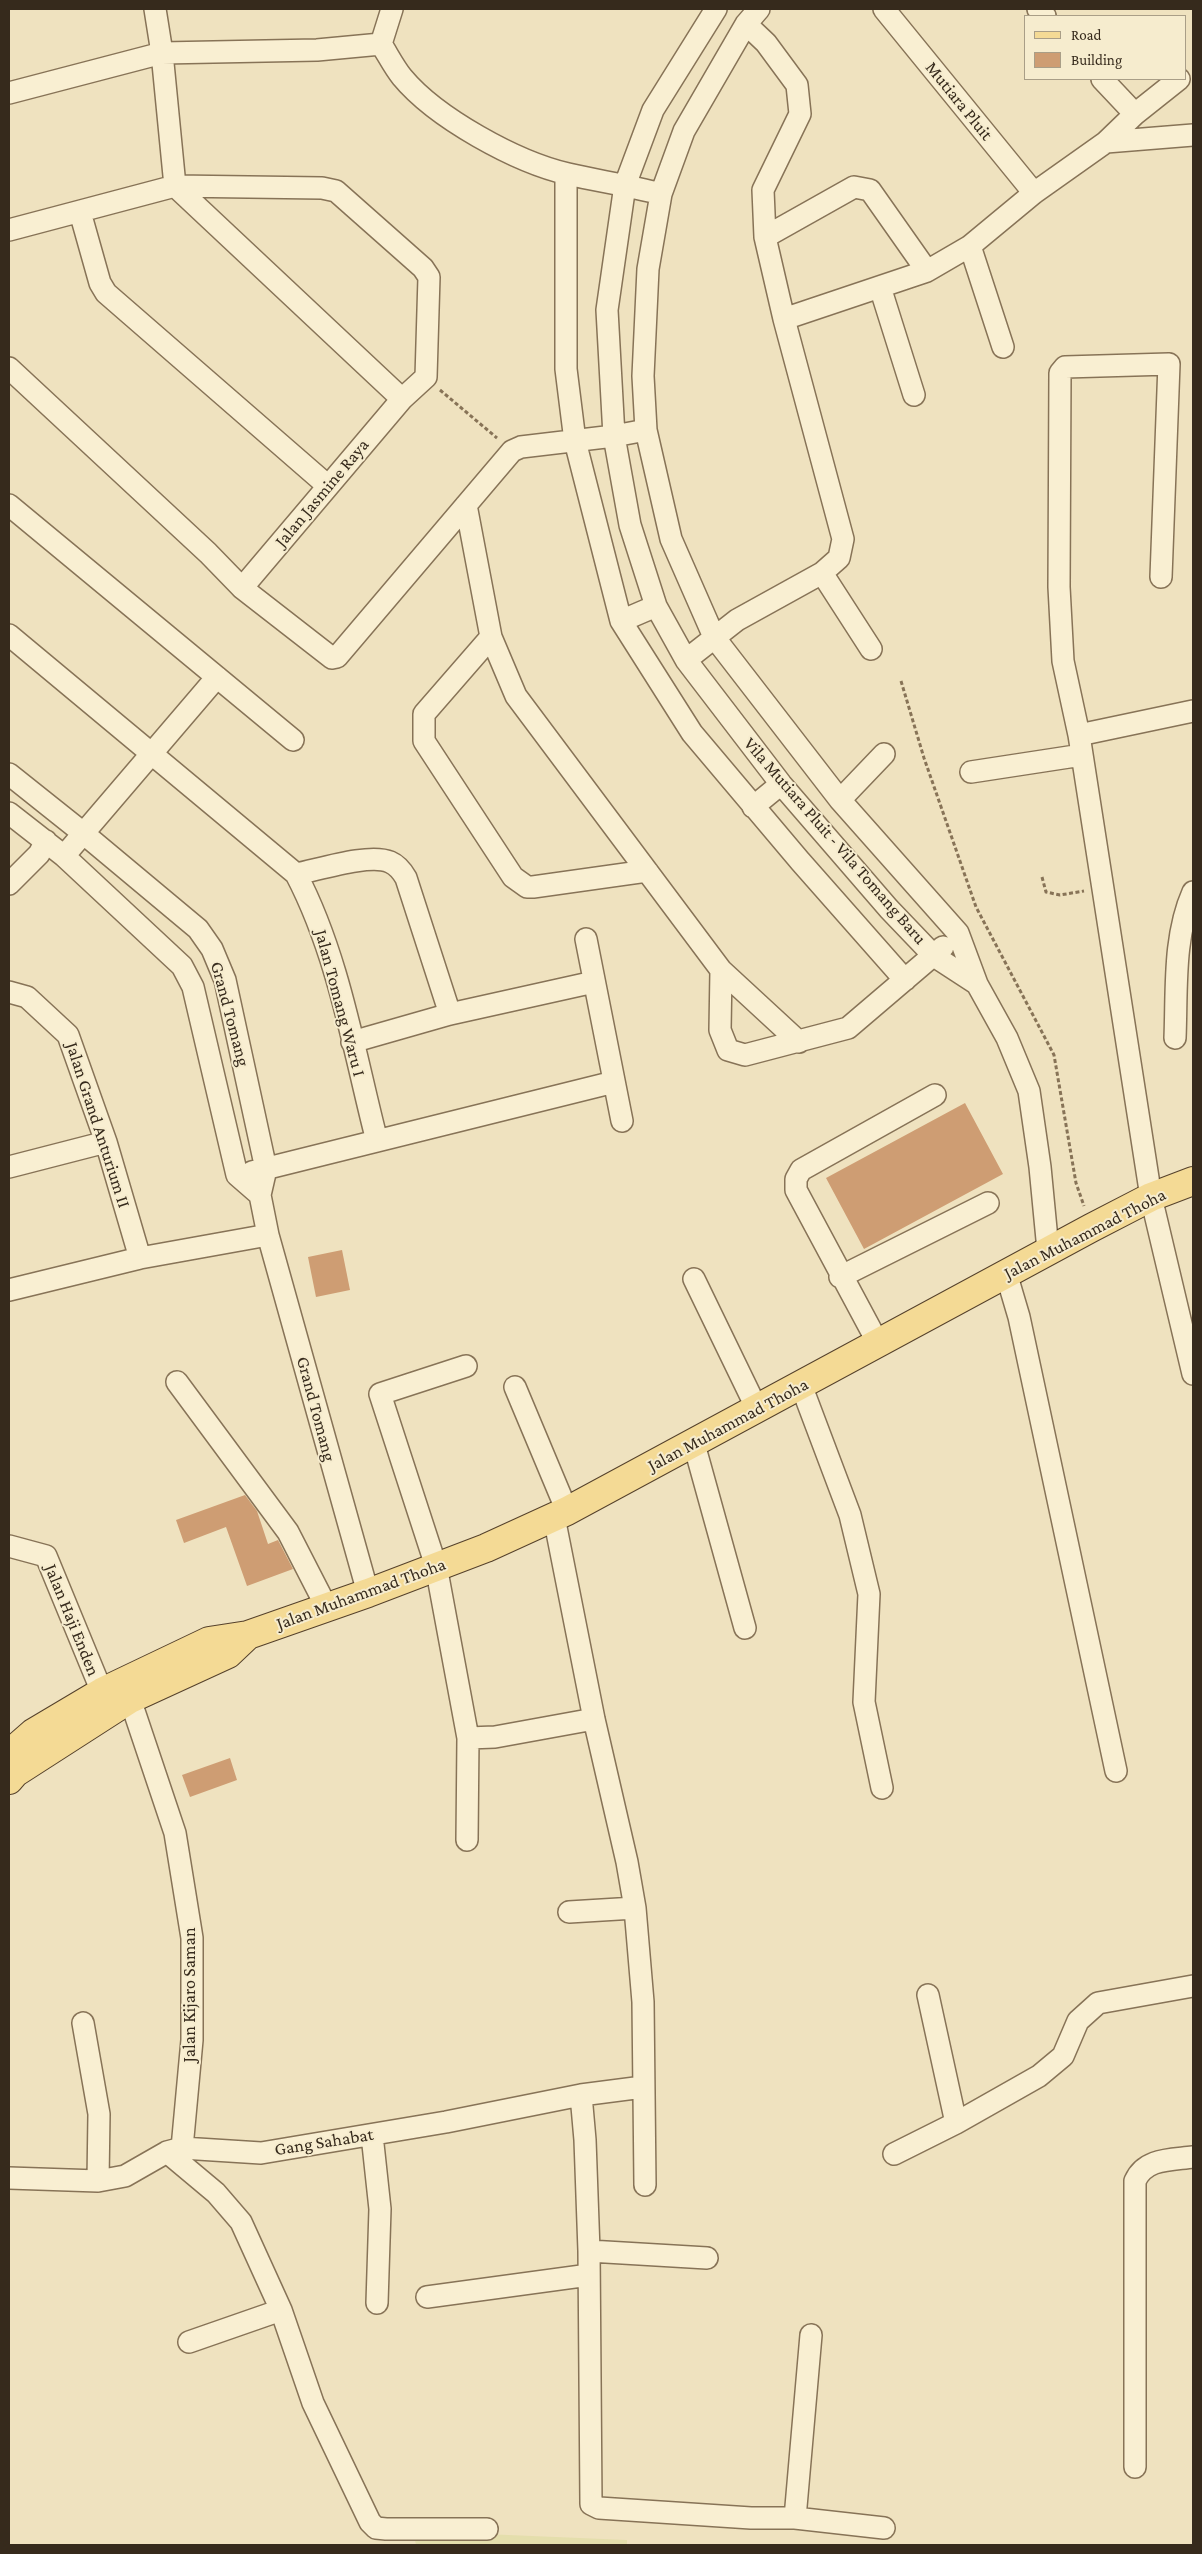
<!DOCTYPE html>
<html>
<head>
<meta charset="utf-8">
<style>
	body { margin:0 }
	#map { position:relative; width:1202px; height:2554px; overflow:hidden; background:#efe2bf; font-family:"Crimson Pro",serif }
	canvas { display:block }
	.frame { position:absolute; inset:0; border:10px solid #362a1c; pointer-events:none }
	.legend { position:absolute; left:1024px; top:15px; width:162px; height:65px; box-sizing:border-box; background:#f6ecce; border:1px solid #a99e87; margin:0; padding:6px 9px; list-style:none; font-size:15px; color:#362a1c }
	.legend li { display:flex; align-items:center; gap:10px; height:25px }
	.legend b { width:25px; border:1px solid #a99e87 }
</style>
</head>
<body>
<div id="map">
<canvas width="1202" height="2554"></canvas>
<div class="frame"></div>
<ul class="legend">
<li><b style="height:6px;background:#f4da95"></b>Road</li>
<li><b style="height:14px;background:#ce9d73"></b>Building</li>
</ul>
</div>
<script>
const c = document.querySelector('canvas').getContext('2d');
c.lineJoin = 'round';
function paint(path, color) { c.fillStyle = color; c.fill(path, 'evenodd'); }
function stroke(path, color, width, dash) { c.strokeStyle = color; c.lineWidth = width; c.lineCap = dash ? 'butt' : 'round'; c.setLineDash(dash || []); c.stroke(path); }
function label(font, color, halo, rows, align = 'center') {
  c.font = font + ' "Crimson Pro",serif'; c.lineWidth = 4; c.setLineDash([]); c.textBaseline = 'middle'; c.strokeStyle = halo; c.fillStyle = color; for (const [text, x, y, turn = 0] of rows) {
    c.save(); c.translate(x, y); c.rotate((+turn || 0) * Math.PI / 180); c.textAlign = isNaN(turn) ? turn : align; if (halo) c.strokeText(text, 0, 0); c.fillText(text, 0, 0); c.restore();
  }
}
const farmland = new Path2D(`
	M413,2531l214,9v5h-211z`);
const building = new Path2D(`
	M965,1103l38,71 -139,75 -38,-71z
	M342,1250l8,40 -34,7 -8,-40z
	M245,1495l12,16 11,33 10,-4 15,29 -46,17 -21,-59 -42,16 -8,-23z
	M230,1758l7,22 -47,17 -8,-22z`);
const path = new Path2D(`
	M440,390l57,48
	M901,681l23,77 52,149 78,148 22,128 8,23
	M1042,877l4,15 14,3 24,-4`);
const minor = new Path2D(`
	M392,9l-11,35c7,11 13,23 21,33 34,41 114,85 166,97 31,7 62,12 93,20
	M716,9l-63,101 -28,75 -18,125 7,126 16,89 26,81 30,54 95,124 108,125 45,47 43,28
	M759,9l-13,15 -62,107 -23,63 -13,75 -5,107 3,54 25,109 43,98 126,163 118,133 19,51 30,54 22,53 11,76 8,83
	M884,9l150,184
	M1038,9l7,7
	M1102,79l33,35
	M9,93l153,-40 155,-3 64,-6
	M1106,142l87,-7
	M566,174v195l9,72 46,180 71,112 108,128 105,119
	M175,186l147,2 14,3 87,77 6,9 -3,100 -24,22 -160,189
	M175,186l227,213
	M80,212l20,71 6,10 222,193
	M9,230l166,-44 -13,-133 -7,-44
	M765,237l89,-50 16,3 57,81 43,-25 64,-53 72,-51 29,-28 44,-35
	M970,246l33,101
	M880,287l34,108
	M784,319l143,-48
	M9,368l199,185 34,35 90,70 5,-1 175,-206 9,-4 93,-11 32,-6
	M9,505l284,235
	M466,505l25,132 25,59 205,274 78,72
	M822,573l49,76
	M1161,577l8,-213 -104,3 -5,6 -1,214 4,74 16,74 72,462 42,177
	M621,621l35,-15
	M9,635l287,239c43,82 58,178 81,267
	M491,637l-67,77v27l89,136 14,10h6l114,-16
	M686,660l51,-40 85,-47 17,-15 4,-19 -59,-220 -19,-82 -2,-47 37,-76 -3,-29 -31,-42 -20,-19
	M1079,735l114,-24
	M971,772l111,-17
	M9,774l74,59 115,96 14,20 13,31 41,189 -6,26 8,40 100,358
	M840,800l44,-46
	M753,807l28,-23
	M9,813l55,43 118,110 11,21 44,188 23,20
	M64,856l153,-179
	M296,874c22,-4 73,-21 94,-12 7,3 12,9 16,16l44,136
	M9,884l30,-30 7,-13
	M586,939l36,182
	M721,970l-1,60 8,20 17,5 103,-27 95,-81
	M9,992l18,5 41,38 38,107 34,116
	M1175,1038c2,-48 -2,-101 18,-146
	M352,1042l98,-28 144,-32
	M9,1167l97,-25
	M252,1172l362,-90
	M1006,1273l13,44 97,454
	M840,1277l148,-74
	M694,1279l63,130
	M9,1290l131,-32 128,-23
	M878,1343l-82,-153v-11l5,-9 134,-75
	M466,1366l-86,28 56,172 32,172 -1,102
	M177,1382l111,150 39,76
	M801,1385l49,130 19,79 -5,108 18,86
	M515,1387l52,124
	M694,1444l51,184
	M554,1517l40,202 33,143 8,46 8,94 2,183
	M9,1546l37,10 56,136
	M130,1699l45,134 17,105v102l-10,108
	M468,1738l27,-1 99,-18
	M569,1912l66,-4
	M928,1995l28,128
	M83,2023l16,91 -1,67
	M581,2095l4,45 4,111 2,253 8,4 152,10h44l89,10
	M372,2135l8,74 -3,94
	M167,2152l49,41 25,29 40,88 32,93 57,119 6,6 10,1h101
	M894,2154l62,-31 83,-47 24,-20 15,-35 20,-18 95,-17
	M9,2178l89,3 27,-5 42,-24 15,-4 79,5 185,-31 135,-27 62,-8
	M589,2251l118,7
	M427,2297l162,-22
	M189,2342l92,-32
	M1135,2467v-286c10,-23 36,-21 58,-24
	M795,2518l16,-183`);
const major = new Path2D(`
	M9,1754l24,-21 69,-41 107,-51 39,-6 120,-42 118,-45 81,-37 524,-283 60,-31 42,-16
	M9,1780l6,-7 115,-74 98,-45 19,-18`);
const streetNames = [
	["Mutiara Pluit",959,101,51],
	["Jalan Jasmine Raya",322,493,-50],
	["Vila Mutiara Pluit - Vila Tomang Baru",835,841,49],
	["Jalan Tomang Waru I",340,1003,75],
	["Grand Tomang",230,1014,75],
	["Jalan Grand Anturium II",98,1125,72],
	["Jalan Muhammad Thoha",1085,1234,-27],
	["Grand Tomang",316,1409,75],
	["Jalan Muhammad Thoha",728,1425,-28],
	["Jalan Muhammad Thoha",361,1594,-20],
	["Jalan Haji Enden",72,1620,68],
	["Jalan Kijaro Saman",189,1995,-90],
	["Gang Sahabat",324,2142,-9]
];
paint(farmland, '#e4deac');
paint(building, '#ce9d73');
stroke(minor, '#877357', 24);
stroke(major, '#55412b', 30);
stroke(path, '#877357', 3, [4, 2.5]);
stroke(minor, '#f9efd2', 21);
stroke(major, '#f4da95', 28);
label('18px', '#362a1c', '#f6ecce', streetNames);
</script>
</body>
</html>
